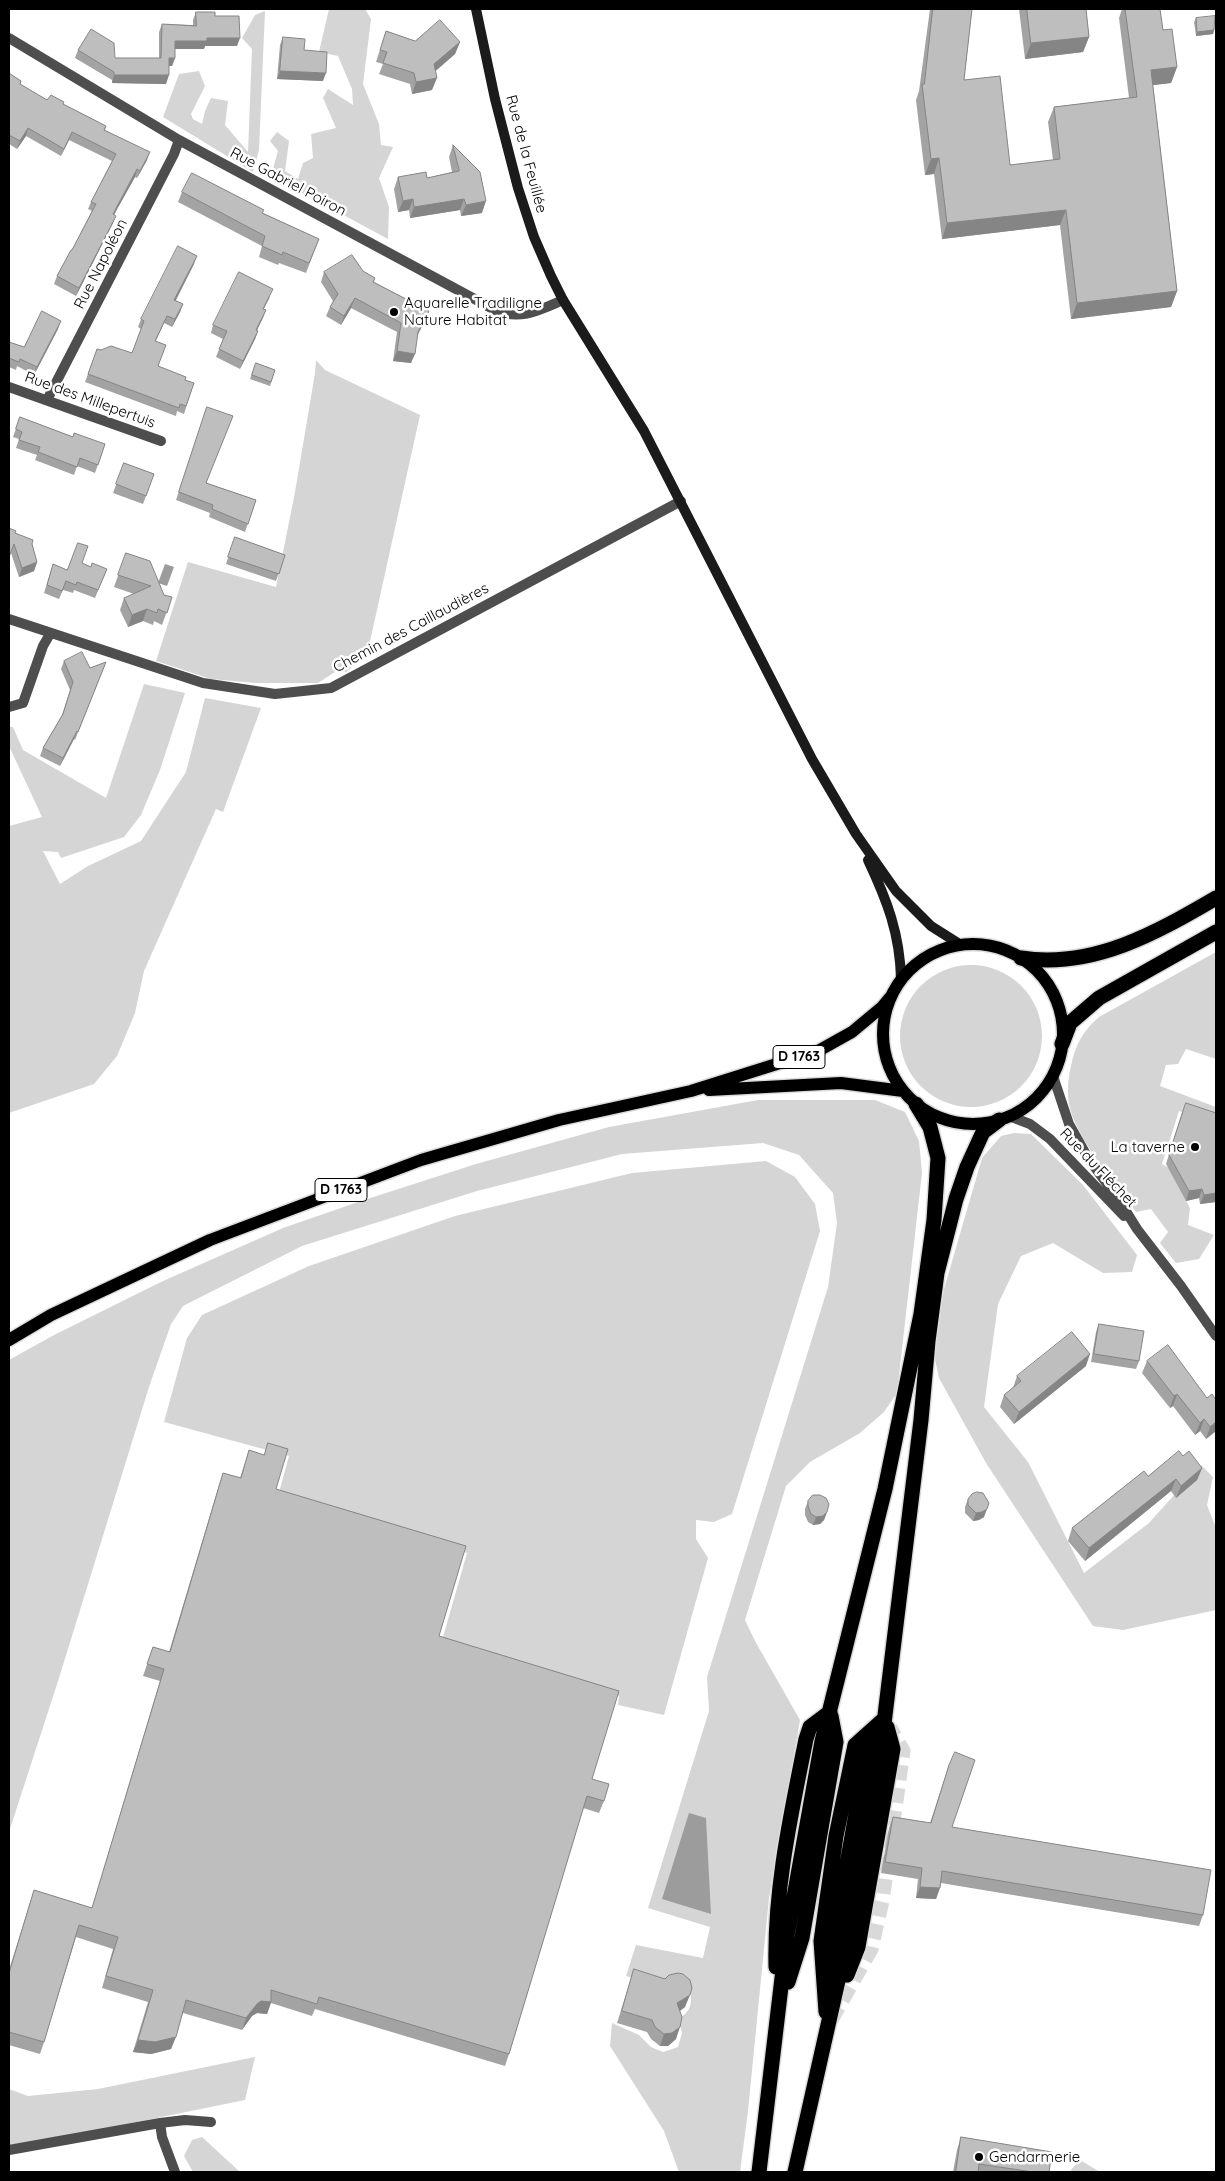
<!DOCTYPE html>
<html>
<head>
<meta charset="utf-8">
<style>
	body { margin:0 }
	#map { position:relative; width:1225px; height:2181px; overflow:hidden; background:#fff; font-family:Quicksand,sans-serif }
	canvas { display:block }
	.frame { position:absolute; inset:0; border:10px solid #000; pointer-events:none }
</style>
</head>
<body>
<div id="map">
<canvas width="1225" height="2181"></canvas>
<div class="frame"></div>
</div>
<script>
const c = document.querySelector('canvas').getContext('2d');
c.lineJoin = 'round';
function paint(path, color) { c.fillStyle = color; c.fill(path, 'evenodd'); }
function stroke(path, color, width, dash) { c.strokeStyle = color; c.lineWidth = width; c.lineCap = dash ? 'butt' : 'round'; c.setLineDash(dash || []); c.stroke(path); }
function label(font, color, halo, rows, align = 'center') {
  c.font = font + ' Quicksand,sans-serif'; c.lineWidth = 5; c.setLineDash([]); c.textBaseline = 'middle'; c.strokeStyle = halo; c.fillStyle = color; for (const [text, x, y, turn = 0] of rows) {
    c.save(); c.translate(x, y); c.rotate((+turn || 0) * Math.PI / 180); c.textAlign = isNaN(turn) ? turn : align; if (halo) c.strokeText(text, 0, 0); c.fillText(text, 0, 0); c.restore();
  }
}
const green = new Path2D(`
	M329,9h36l6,10 -8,65 16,40 2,21 12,2 -14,31 10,29 -1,32 -117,-63 7,-25 -8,-10 7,-9 12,9 -4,30 13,8 5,-16 10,-5 -2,-24 25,-6 -13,-30 5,-9 25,16 -1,-16 -14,-33 -19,-4z
	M265,11l-6,139 -6,22 -90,-55 16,-43 20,-3 6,15 -14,28 2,5 9,5 3,-13 6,-13 17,3 -3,24 23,27 4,-103 -10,-11 13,-23z
	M316,360l9,10 95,45 -53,240 -21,17 -8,-2 -20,13h-63l-44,-4 -55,-18 32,-99 88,25 19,-95 20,-119z
	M144,684l41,9 -25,77 -19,45 -17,22 -63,21 -3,-6 -15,-1 17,33 28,-18 53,-25 45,-69 19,-74 56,10 -38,104 -7,-3 -72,162 -9,42 -18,43 -23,28 -85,29v-287l33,-9 -33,-71v-19h4l10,23 83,48z
	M1216,952v107l-30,-10 -8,15 -12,1 -6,21 56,21v15l-37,-11 -17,53 7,4 21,40 -2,17 26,10 -15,24 -23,4 -16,-20 8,-11 -17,-23 -15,3c-21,-28 -61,-75 -67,-108 -2,-12 -1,-26 2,-38 4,-21 12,-35 28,-49z
	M900 1036a71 71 0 1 1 142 0a71 71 0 1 1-142 0Z
	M758,1100h117l30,12 14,29 3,32 -25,220 -13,19 -24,21 -50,29 -24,24 -41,134 10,21 45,79 -31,178 -21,213 -8,61h-61l-15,-41 -54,-85 2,-23 27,12 12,12 12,5 15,-5 4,-14 -4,-14c14,-8 14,-16 12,-31l-31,-3 -33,-9 10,-31 67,13 7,-31 -62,-19 61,-197 -2,-34 121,-390 9,-64 -4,-30 -34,-38 -36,-12 -141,11 -145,37 -175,55 -119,60 -12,18 -22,63 -90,291 -50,154v-472l45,-25 109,-54 120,-53 78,-27 115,-37 133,-37z
	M1014,1133l17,1 52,51 54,70 -5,17 -29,1 -50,-30 -32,13 -23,48 -14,103 44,55 56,111 65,-50 52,-58 12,12 -6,28 9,23v82l-93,20 -30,-4 -107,-163 -47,-85 -6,-28 11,-61 38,-131 19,-22z
	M766,1161l29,16 20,27 5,27 -88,283 -18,8 -18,-2v19l12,19 -44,157 -46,-10 1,-9 -178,-52 26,-91 -189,-57 11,-40 -125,-34 23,-84 15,-23 107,-49 146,-50 177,-43z
	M255,2057l-10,43 -236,48v-59l19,7 70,-7z
	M202,2137l38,35h-47l-9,-16 8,-16z
	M1080,2160l20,12h-31z`);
const water = new Path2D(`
	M165,564l9,3 -7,19 -9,-3z
	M689,1813l17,5 5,96 -49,-15z`);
const highwayTunnel = new Path2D(`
	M831,2020l40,-71 11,-48 21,-150 -13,-23`);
const street = new Path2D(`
	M9,38l170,102 316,170c25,11 45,0 68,-10
	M9,387l152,54
	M47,400l127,-246 5,-14
	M9,619l194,64 72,11 56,-6 350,-187
	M9,707l14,-4 20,-57 7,-12
	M1053,1076l16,48 19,34 31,42 18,29 44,57 35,50
	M1009,1116l21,8 20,15 74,77
	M160,2123l2,14 13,35
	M9,2150l151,-27 25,-3 26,2`);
const secondary = new Path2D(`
	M476,9l19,90 23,89 16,49 17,39 12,24 81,131 168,328 44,75 40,57 35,35 30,19
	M868,860c19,40 32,74 33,119`);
const primary = new Path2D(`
	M883 1034a90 90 0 1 1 180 0a90 90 0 1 1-180 0Z
	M709,1090l132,-7 62,8
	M9,1340l42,-25 159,-75 211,-80 138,-40 132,-29 127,-40 34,-19 30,-25 10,-12`);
const highway = new Path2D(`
	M1021,958c72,11 135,-25 195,-60
	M1062,1044l8,-21 29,-25 117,-66
	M776,1967c-2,-77 15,-153 30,-228l4,-12 20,-15
	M847,1975l11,-28 35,-198 -6,-22
	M831,1977l2,-34 35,-197 9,-16
	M788,1982l14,-44 34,-196 -5,-26
	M826,2012l-5,-71 15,-105 19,-91 29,-26
	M759,2172l28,-236 35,-195 63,-252 36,-175 13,-94 4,-62 -8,-31 -14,-23
	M795,2172l51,-227 35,-197 40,-328 7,-79 9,-68 19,-74 11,-32 16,-35 16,-12`);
const wall = new Path2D(`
	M930,9h42l-8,71 46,85 43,-5 -5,-38 6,-15 75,-9 -10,-80 3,-9h38l3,21 14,37 -6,16 -18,2 24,206 -6,16 -100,12 -11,-94 -118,14 -8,-65 -9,1 -9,-75 3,-9z
	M1019,9h67l3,28 -6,15 -58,7z
	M196,12l19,4 22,30h-32l-1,3h-29v9l-3,8h-3l-3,18 -54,-1v-3l-37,-22 3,-8 37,8h44v-26l3,-8 31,1v-5z
	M1196,18l18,12 -1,4 -17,2 -2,-14z
	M386,31l29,10 45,1 -5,12 -20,17 -3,19 -20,4 -2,-10 -31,-10 4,-10 -7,-2z
	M283,37l21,13 19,31 -46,-2 3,-34z
	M9,73l12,8 -1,3 27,16 16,4 43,22 -1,4 42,30 -10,18 -2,-1 -21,37 -1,9 -37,73 -22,-12 3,-8 15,-26 20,-39 -4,-2 3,-7 21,-41 -43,-21 -8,16 -35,-20 -9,13 -8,-5z
	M453,145l29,68 -21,3 -1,-6 -50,8 -1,-8 -11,2 -4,-23 4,-12 29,1 25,-6 -3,-15z
	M182,192l81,21 56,26 -13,34 -27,-10 -1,2 -19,-8 3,-11 -84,-44z
	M194,264l-19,36 8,4 -3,8 -8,15 -8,-4 -9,19 3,24 27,14 9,3 -10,31 -7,-3 -1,5 -91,-34 12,-33 4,1 31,3 9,-24 -3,-2 3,-8z
	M363,271l12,7 -1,4 55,29 -4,10 -8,15 -6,27 -18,-2 4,-29 -46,-24 -10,17 -15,-9 4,-9 3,-6 -12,-19 3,-10z
	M270,297l-6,12 2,1 -9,20 1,1 -3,8 -15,30 -24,-12 7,-18 -12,-6 2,-8z
	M58,329l-24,46 -17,-9 -1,4 -7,-3v-25l15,5z
	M256,363l19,7 -5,16 -20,-7z
	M207,407v76l49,17 -11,32 -36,-15 1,-4 -34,-13z
	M20,417l53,20 32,7 -10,29 -18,-7 -3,9 -39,-15 2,-5 -21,-7 3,-9 -6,-2z
	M124,463l30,11 -11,30 -30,-11z
	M15,533l17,11 5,18 -3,9 -15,6 -8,-24z
	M235,537l50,18 -9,26 -50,-17z
	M126,553l38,42 8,2 -10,28 -8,-4 -1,4 -10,-4 -15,6 -8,-17 4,-12 10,-4 -20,-7z
	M82,563l9,4 16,2 -12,29 -21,-8 -1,3 -10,-3 -4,9 -15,-6 9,-29 14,6z
	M64,661l26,7 16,-6 -31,78 -1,-1 -14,27 -20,-10 3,-8 19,-33 8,-25 -9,-21z
	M1182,1113h34v89l-16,2 -1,-6 -13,3 -20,-37z
	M1099,1324l40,37 -3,8 -45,-7 5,-30z
	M1147,1361l60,37 9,2v31l-10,8 -6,-8 -5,4 -22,-29 -3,2 -28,-35z
	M1086,1366l-72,58 -14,-17 4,-12 9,-7 4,-12z
	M268,1443l8,46 163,147 153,143 12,22 -5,12 -16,-5 -74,246 -4,12 -190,-57 -3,7 -41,-13 -4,11 -10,-1 -5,3 -10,14 -59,-17 -12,36 -20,5 -18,-2 15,-50 -46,-14 11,-39 -37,-12 -32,105 -4,12 -31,-9v-75l25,-80 58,18 68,-227 -17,-5 10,-29 16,5 50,-167 4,-12 17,5 9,-28 15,5z
	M1183,1456l19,12 -5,12 -21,18 -5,-7 -86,70 -17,-20 4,-13 76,-52z
	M968,1499l16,18 -5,3 -6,1 -8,-8v-6z
	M808,1501l19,11 -3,8 -4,4 -7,1 -5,-3 -3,-7v-6z
	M949,1765l3,62 251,88 -4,11 -258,-43 -5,16 -20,-1 2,-19 -37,-6 8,-45 4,-11 37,6z
	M634,1969l51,38 -5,4 -4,28 -8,7h-8l-9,-7 -4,-7 -30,-9z
	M961,2137l88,35h-96l4,-22z`);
const shadedWall = new Path2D(`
	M1214,30l-1,4 -17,2 1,-4z
	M1089,37l-6,15 -58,7 6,-16z
	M207,38h33l-3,8h-32l-1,3h-32l3,-8z
	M460,42l-5,12 -25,22 4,-12z
	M169,58h6l-3,8h-6z
	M1177,67l-6,16 -26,3 6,-16z
	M280,71l46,2 -3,8 -46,-2z
	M114,75h55l-3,9 -54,-1z
	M437,78l-5,12 -20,4 4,-12z
	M28,128l-2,8 -9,13 3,-8z
	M72,132l-3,8 -8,16 3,-7z
	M150,152l-3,8 -10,18 3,-7z
	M939,158l-5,16 -9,1 6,-16z
	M137,169l-2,8 -25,45 3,-8z
	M413,199l-4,11 -11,2 5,-11z
	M464,199l-4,11 -50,8 4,-11z
	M486,201l-4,12 -21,3 5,-11z
	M1066,210l-6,15 -118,14 5,-16z
	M116,216l-3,7 -37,73 3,-8z
	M197,256l-3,8 -22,44 2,-8z
	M1177,291l-6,16 -100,12 6,-16z
	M355,298l-4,10 -10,17 3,-9z
	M183,304l-3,8 -8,15 3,-8z
	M266,310l-3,8 -10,20 3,-8z
	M429,311l-4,10 -11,20 4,-9z
	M167,316l-3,7 -12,26 3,-8z
	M61,321l-3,8 -24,46 3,-8z
	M258,331l-3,8 -15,30 3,-8z
	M397,351l18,3 -4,9 -18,-2z
	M37,562l-3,9 -15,6 3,-9z
	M147,609l-4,12 -15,6 4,-12z
	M77,731l-3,8 -14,27 3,-8z
	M1202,1189l-3,9 -13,3 3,-10z
	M1216,1193v9l-16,2 4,-9z
	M1090,1354l-4,12 -72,58 5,-12z
	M1177,1394l-4,12 -3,2 4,-12z
	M1204,1419l-4,12 -5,4 5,-12z
	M1216,1422v9l-10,8 4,-12z
	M1202,1468l-5,12 -21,18 5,-12z
	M1176,1479l-5,12 -86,70 4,-13z
	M987,1509l-3,8 -5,3 -6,1 3,-8z
	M827,1512l-3,8 -4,4 -7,1 3,-8z
	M920,1887l20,1 -4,11 -20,-1z
	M690,1995l-5,12 -12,8 4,-12z
	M261,2001l10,1 -4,12 -10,-1 -5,3 -10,14 4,-12 11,-14z
	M680,2027l-4,12 -8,7h-8l4,-12z
	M176,2037l-5,12 -20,5 -18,-2 5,-12z`);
const building = new Path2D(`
	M933,9h39l-8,71 36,-4 10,89 50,-6 -6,-52 83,-10 -12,-88h35l3,21 9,-1 5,38 -26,3 26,221 -100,12 -11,-93 -119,13 -8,-65 -8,1 -9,-75h2z
	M1027,9h59l3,28 -58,6z
	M196,12h19v4h24l1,22h-33v3h-32v17h-6v17h-55v-3l-36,-22 13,-21 23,14 1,15h46l1,-34 34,2z
	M1215,16l-1,14 -17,2 -1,-14z
	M440,20l20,22 -26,22 3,14 -21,4 -2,-9 -31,-10 4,-11 -7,-2 6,-19 29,10z
	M283,37l22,2 -1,11 23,2 -1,21 -46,-2z
	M9,73l12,8 -1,3 27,16 4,-5 13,7 -1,2 43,22 -2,4 46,22 -10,19 -3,-2 -24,45 3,2 -37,72 -22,-12 14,-26h1l24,-46 -5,-2 25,-48 -44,-22 -8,17 -36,-21 -8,13 -11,-6z
	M453,145l27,27 6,29 -20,4 -2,-6 -50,8 -1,-8 -10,2 -5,-24 28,-5 1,6 32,-7z
	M192,173l72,37 -2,3 57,26 -10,24 -26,-11 -1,3 -20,-9 3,-10 -83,-44z
	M178,246l19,10 -23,44 9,4 -8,15 -8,-3 -12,25 11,4 -8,21 28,11 -1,3 9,3 -8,23 -6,-2 -1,4 -91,-34 9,-25 4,1 10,-4 21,7 12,-32 -3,-2z
	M352,255l11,16 12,7 -2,4 56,29 -11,21 -3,22 -18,-3 4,-28 -46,-25 -11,18 -14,-9 8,-13 -14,-22z
	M239,272l34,17 -10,20 3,1 -10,20 2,1 -15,30 -24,-12 8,-18 -14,-6z
	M42,311l19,10 -24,46 -17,-8 -1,3 -10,-4v-16l15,5z
	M256,363l19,7 -4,12 -19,-7z
	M207,407l26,9 -27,67 50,17 -8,24 -36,-15 1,-4 -34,-13z
	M20,417l53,20 1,-4 31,11 -7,21 -18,-7 -3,9 -39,-15 2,-5 -21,-7 3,-8 -6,-3z
	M124,463l30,11 -8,22 -30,-12z
	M9,528l7,3 -1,2 18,7 -1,4 5,18 -15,6 -8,-24 -5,13z
	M235,537l50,18 -6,19 -51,-17z
	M78,543l10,3 -6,17 9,4 1,-4 15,6 -9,21 -21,-8 -1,3 -10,-4 -4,10 -15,-6 6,-21 14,6z
	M126,553l24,8 14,34 8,2 -5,16 -9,-4 -1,4 -10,-4 -15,6 -8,-17 27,-12 -33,-11z
	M82,652l8,16 16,-6 -28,70 -1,-1 -14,27 -20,-10 20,-34 10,-32 -9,-21z
	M1186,1103l30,10v80l-12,2 -2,-6 -13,2 -20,-36z
	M1099,1324l45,7 -5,30 -45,-7z
	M1072,1332l18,22 -71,58 -15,-17 17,-14 -4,-5z
	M1168,1345l39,53 5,-4 4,6v22l-6,5 -6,-8 -4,4 -23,-29 -3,2 -27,-35z
	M268,1443l20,6 -12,40 190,57 -27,90 180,55 -27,88 17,5 -5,17 -17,-5 -78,258 -190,-57 -2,7 -46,-14v12l-10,-1 -4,3 -11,14 -60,-18 -10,37 -21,5 -17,-2 15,-50 -47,-14 12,-39 -39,-12 -35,117 -35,-10v-59l25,-83 58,18 72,-239 -17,-5 6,-17 17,5 53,-179 18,5 8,-28 15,5z
	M1179,1451l4,5 6,-5 13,17 -21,18 -5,-7 -87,69 -17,-20 72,-57 4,5z
	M977,1492l6,1 6,10 -2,6 -5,3 -6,1 -8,-8v-6l4,-5z
	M813,1495h7l6,3 3,6 -2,8 -4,4 -7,1 -5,-3 -3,-8v-5z
	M955,1752l20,8 -23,67 259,43 -8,45 -261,-44 -2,17 -20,-1 2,-19 -37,-6 8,-45 38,6 18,-58z
	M634,1969l31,10 4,-4 9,-2 5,1 7,6 2,8 -2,7 -13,8 5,14 -2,10 -8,6 -8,1 -9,-7 -3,-7 -30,-9z
	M961,2137l91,15 -3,20h-16l-54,-8 -1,8h-22z`);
const markers = [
	[394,312,5,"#000"],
	[1195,1147,5,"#000"],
	[979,2157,5,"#000"]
];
const shields = [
	[799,1057,52],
	[341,1190,52]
];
const shieldNames = [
	["D 1763",799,1057],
	["D 1763",341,1190]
];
const streetNames = [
	["Rue de la Feuillée",526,154,75],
	["Rue Gabriel Poiron",288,182,28],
	["Rue Napoléon",101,264,-63],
	["Rue des Millepertuis",90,400,20],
	["Chemin des Caillaudières",411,628,-28],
	["Rue du Fléchet",1098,1168,46]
];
const poiNames = [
	["Aquarelle Tradiligne",404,303],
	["Nature Habitat",404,320],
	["La taverne",1185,1147,"right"],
	["Gendarmerie",989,2157]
];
paint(green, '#d5d5d5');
paint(water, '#9c9c9c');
stroke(highwayTunnel, '#d9d9d9', 15, [15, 8]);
stroke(primary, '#dbdbdb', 15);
stroke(highway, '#dbdbdb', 18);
stroke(street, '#4e4e4e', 10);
stroke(secondary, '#1b1b1b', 10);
stroke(primary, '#000', 12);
stroke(highway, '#000', 15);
paint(wall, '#a3a3a3');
paint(shadedWall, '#858585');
paint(building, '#bebebe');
stroke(building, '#858585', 1);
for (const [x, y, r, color] of markers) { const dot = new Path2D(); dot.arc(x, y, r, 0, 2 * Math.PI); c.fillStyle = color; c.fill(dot); stroke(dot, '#fff', 2); }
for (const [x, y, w] of shields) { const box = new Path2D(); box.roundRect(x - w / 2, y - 11.5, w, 23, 4); c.fillStyle = '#fff'; c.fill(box); stroke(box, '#000', 1); }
label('bold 14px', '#000', null, shieldNames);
label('15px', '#000', '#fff', streetNames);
label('15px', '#000', '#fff', poiNames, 'left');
</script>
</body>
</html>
